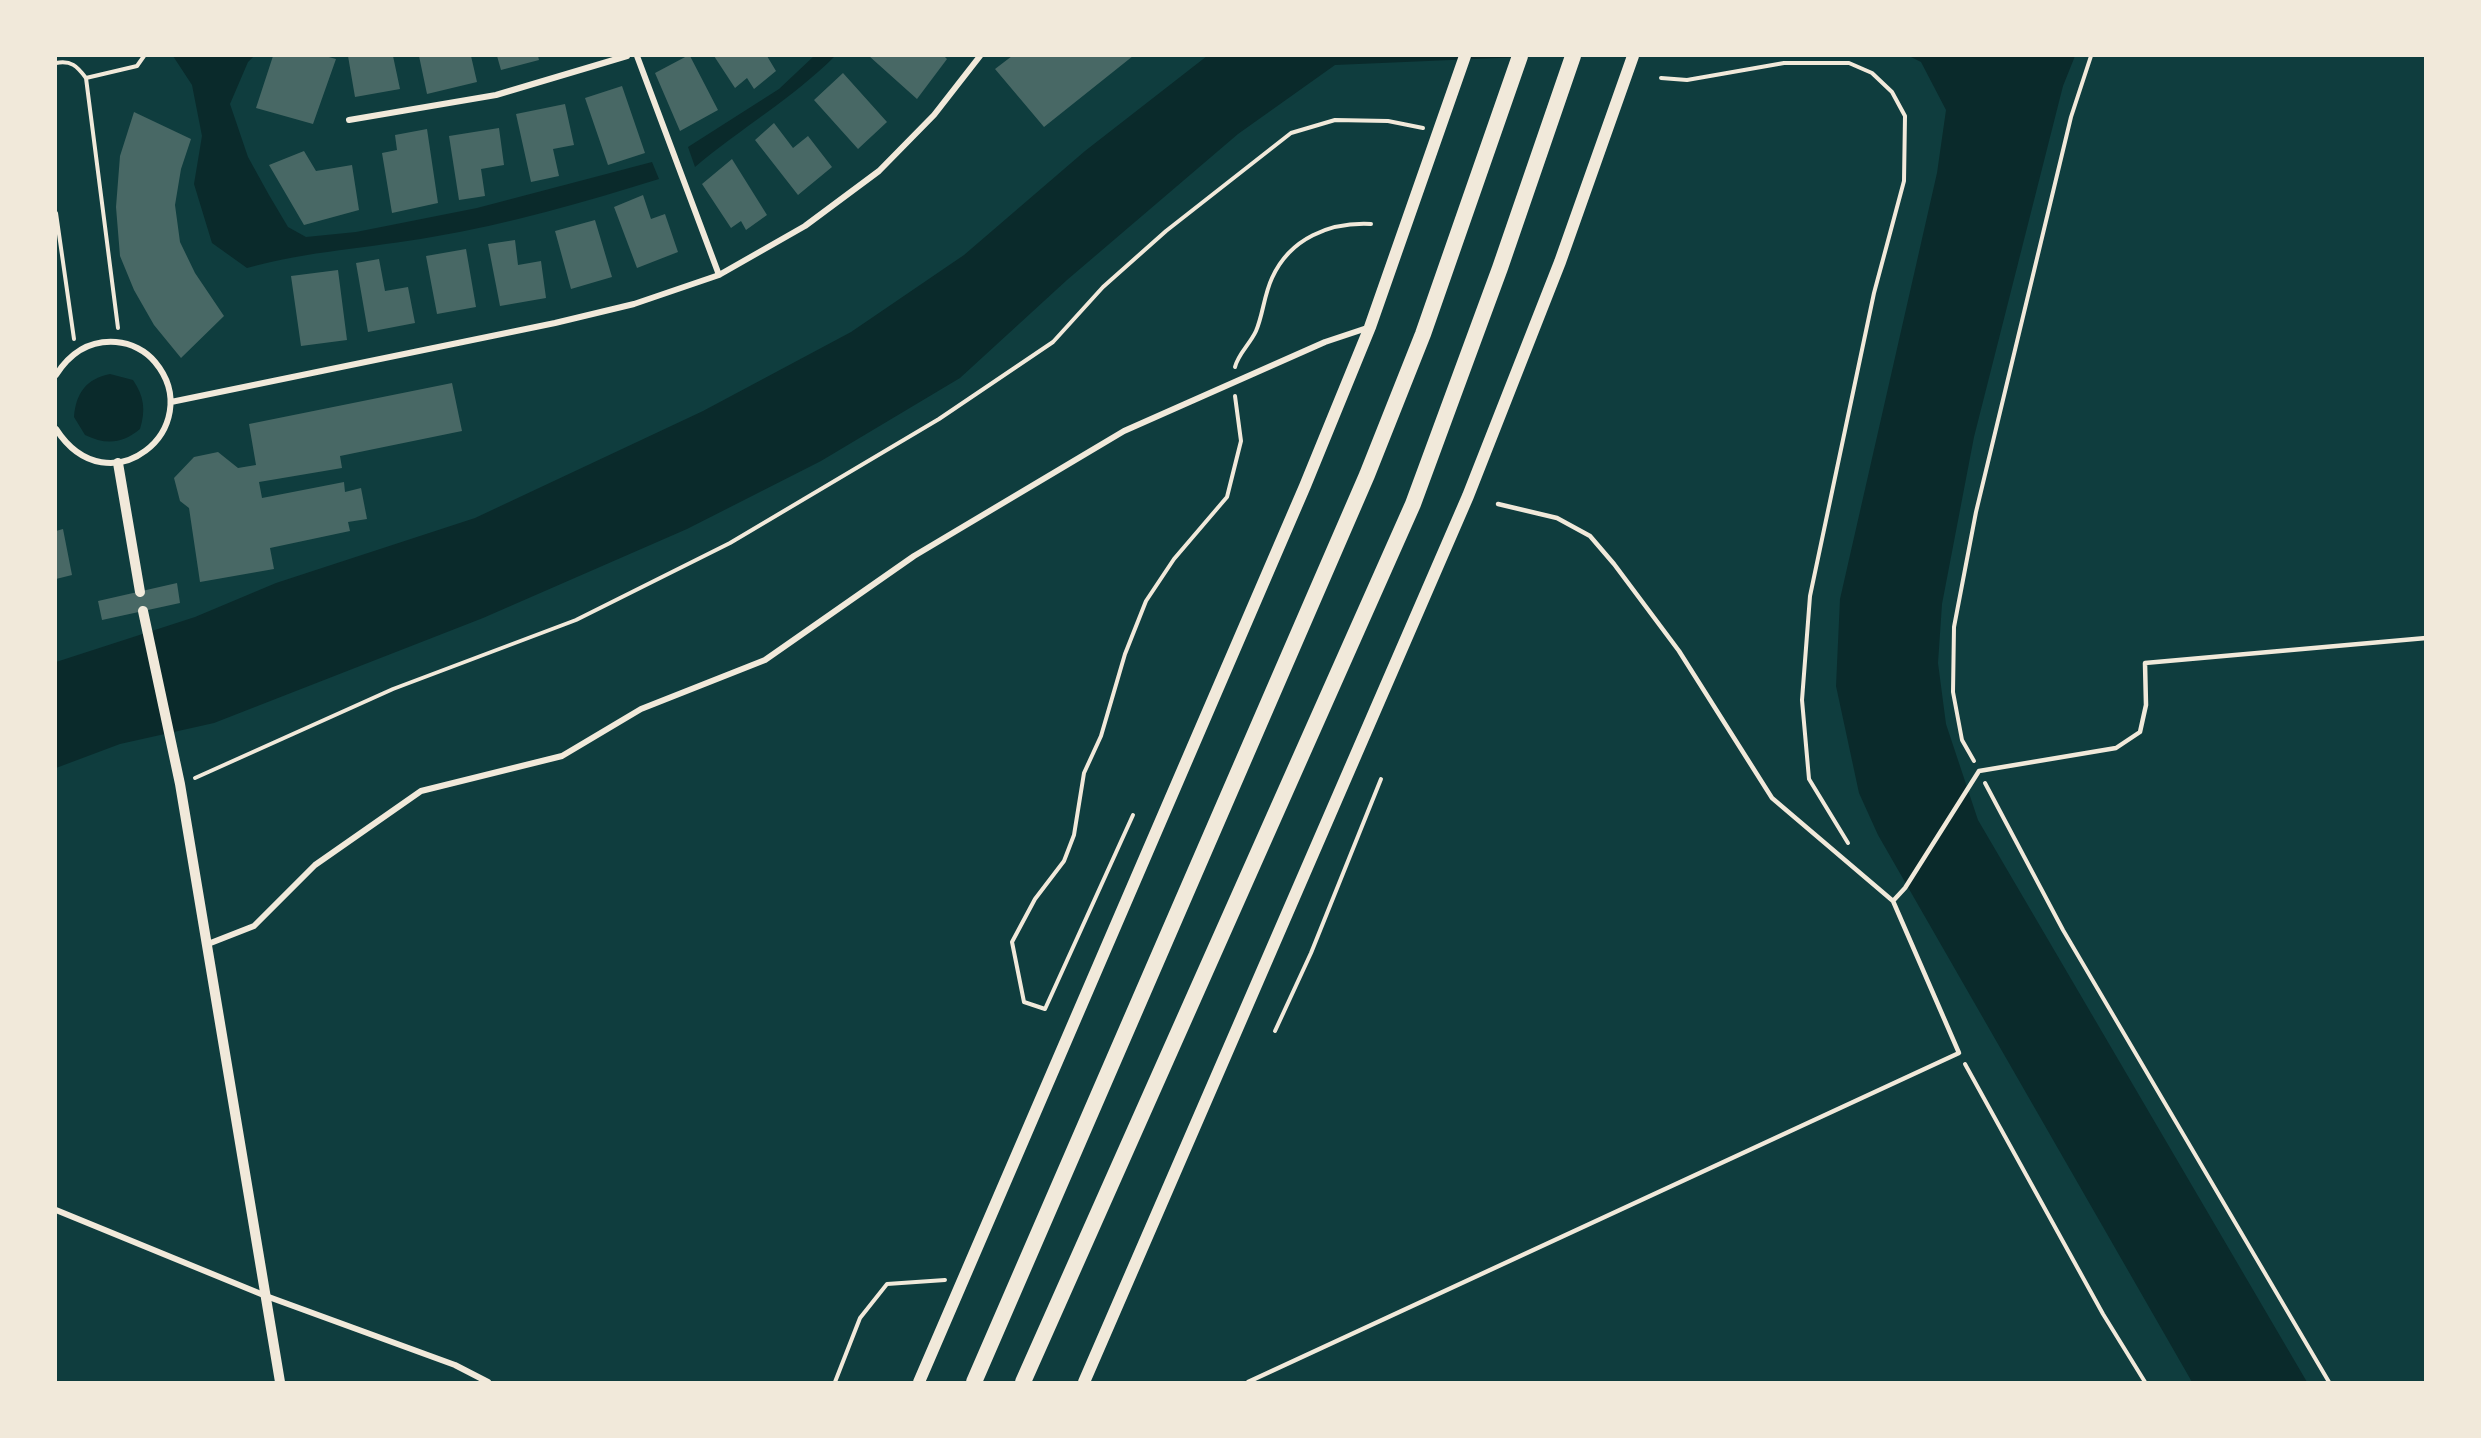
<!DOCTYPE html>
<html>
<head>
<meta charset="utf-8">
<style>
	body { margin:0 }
	#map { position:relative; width:2481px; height:1438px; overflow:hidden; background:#0f3d3e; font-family:Lora,serif }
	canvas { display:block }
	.frame { position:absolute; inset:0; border:57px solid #f1e9da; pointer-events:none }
</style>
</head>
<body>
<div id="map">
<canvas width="2481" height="1438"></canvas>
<div class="frame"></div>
</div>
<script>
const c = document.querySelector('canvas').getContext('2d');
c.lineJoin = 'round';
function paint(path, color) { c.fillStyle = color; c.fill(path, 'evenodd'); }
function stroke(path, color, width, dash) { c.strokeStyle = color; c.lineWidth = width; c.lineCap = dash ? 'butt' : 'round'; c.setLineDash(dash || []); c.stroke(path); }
const water = new Path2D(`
	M173,56h81l-6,6 -18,42 18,53 21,38 19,32 18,10 50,-5 121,-24 175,-46 7,17c-74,23 -150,45 -227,58 -62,11 -124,14 -185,31l-35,-25 -18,-59 8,-48 -10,-51z
	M814,56h21c-43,43 -94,72 -140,111l-7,-20 91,-58z
	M1207,56h337l-209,9 -97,69 -171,146 -107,98 -139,83 -134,68 -204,89 -269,105 -94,21 -64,24v-106l139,-45 81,-34 199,-65 228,-107 148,-79 113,-77 121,-104z
	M1909,56h166l-12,30 -89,351 -32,167 -4,59 8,61 32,96 329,562h-115l-314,-547 -19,-42 -23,-107 4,-87 97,-426 9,-63 -25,-48z
	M110,374l23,6c11,16 13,30 7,49 -18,15 -34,16 -55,6l-11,-18c2,-24 12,-38 36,-43z`);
const building = new Path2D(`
	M273,56h52l11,3 -23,65 -57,-16z
	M348,56h45l7,33 -45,8z
	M419,56h52l6,26 -50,12z
	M497,56h41l1,4 -38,10z
	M687,56h3l28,54 -38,21 -25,-58z
	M714,56h53l9,15 -22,18 -7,-11 -12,10z
	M869,56h75l3,3 -30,40z
	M1012,56h121l-89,71 -49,-58z
	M843,73l44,49 -29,27 -44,-49z
	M622,86l23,67 -37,12 -23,-67z
	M565,104l9,41 -21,4 6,27 -28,6 -15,-68z
	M134,112l57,27 -10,30 -6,36 5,37 15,31 29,43 -43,42 -27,-33 -20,-35 -14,-34 -4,-49 4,-51z
	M774,123l19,25 15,-12 24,31 -34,28 -43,-55z
	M499,128l5,37 -23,4 4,27 -26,4 -10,-64z
	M427,129l11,74 -46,10 -10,-60 15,-3 -2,-15z
	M304,151l12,20 36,-6 7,45 -55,15 -35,-60z
	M732,159l35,56 -21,15 -5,-9 -10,7 -29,-44z
	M643,195l8,24 14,-5 13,38 -41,16 -23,-61z
	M595,220l17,57 -41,12 -16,-58z
	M515,240l3,25 23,-4 5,37 -46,8 -12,-62z
	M466,249l10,58 -39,7 -11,-58z
	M379,259l6,32 23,-4 7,36 -47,9 -12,-69z
	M338,270l9,70 -46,6 -10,-70z
	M452,383l10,48 -122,25 2,12 -83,14 3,16 82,-16 1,10 16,-4 6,31 -19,3 2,9 -80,17 4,21 -74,13 -11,-74 -9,-7 -6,-23 20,-21 24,-5 20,16 18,-3 -7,-41z
	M63,529l9,46 -16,4v-48z
	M177,583l3,20 -78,17 -4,-19z`);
const path = new Path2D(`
	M56,63c15,-3 21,3 30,15l32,250
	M86,78l51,-12 7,-10
	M1661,78l26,2 97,-17h65l23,10 20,19 13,24 -1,65 -30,112 -64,303 -8,104 7,79 39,64
	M56,213l18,126
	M1235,367c3,-13 15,-23 21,-36 7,-16 8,-36 16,-53 18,-40 58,-56 99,-54
	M1974,761l-12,-21 -9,-48 1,-65 22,-115 95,-395 20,-61
	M195,778l198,-89 183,-69 154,-77 209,-124 114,-77 50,-55 63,-56 125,-98 44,-13 53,1 35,7
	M1985,783l78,147 266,452
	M1133,815l-88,194 -21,-7 -12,-60 23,-43 29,-38 10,-26 10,-62 17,-37 24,-82 21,-53 28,-42 53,-62 14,-56 -6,-45
	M1275,1031l36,-78 70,-174
	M1965,1064l138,250 42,68
	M835,1382l25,-64 27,-34 58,-4`);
const service = new Path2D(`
	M1893,901l12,-13 74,-117 137,-23 24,-16 6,-27 -1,-42 281,-25
	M1248,1382l711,-329 -66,-152 -121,-103 -93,-147 -65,-87 -24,-28 -33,-18 -59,-14`);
const minor = new Path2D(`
	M637,56l82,219
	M349,120l147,-25 131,-39
	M56,375c14,-22 33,-35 60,-33 15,1 30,9 39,20 54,65 -46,149 -99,67
	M171,402l384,-79 79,-19 85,-29 86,-49 74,-55 55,-56 46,-59
	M208,944l46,-18 61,-61 106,-74 141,-35 79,-47 124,-49 149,-104 210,-125 201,-89 45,-15
	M56,1210l210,86 189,69 33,17`);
const tertiary = new Path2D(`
	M118,463l22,129
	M143,611l37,173 100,598`);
const secondary = new Path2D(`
	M919,1382l386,-896 65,-159 95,-271
	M1084,1382l384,-886 92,-234 73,-206`);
const trunk = new Path2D(`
	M974,1382l393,-907 56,-141 97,-278
	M1023,1382l390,-878 87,-236 73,-212`);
paint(water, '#0a2a2b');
paint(building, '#486865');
stroke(path, '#f1e9da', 4);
stroke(service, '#f1e9da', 4.5);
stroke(minor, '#f1e9da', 6);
stroke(tertiary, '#f1e9da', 10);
stroke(secondary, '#f1e9da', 12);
stroke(trunk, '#f1e9da', 16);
</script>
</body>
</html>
